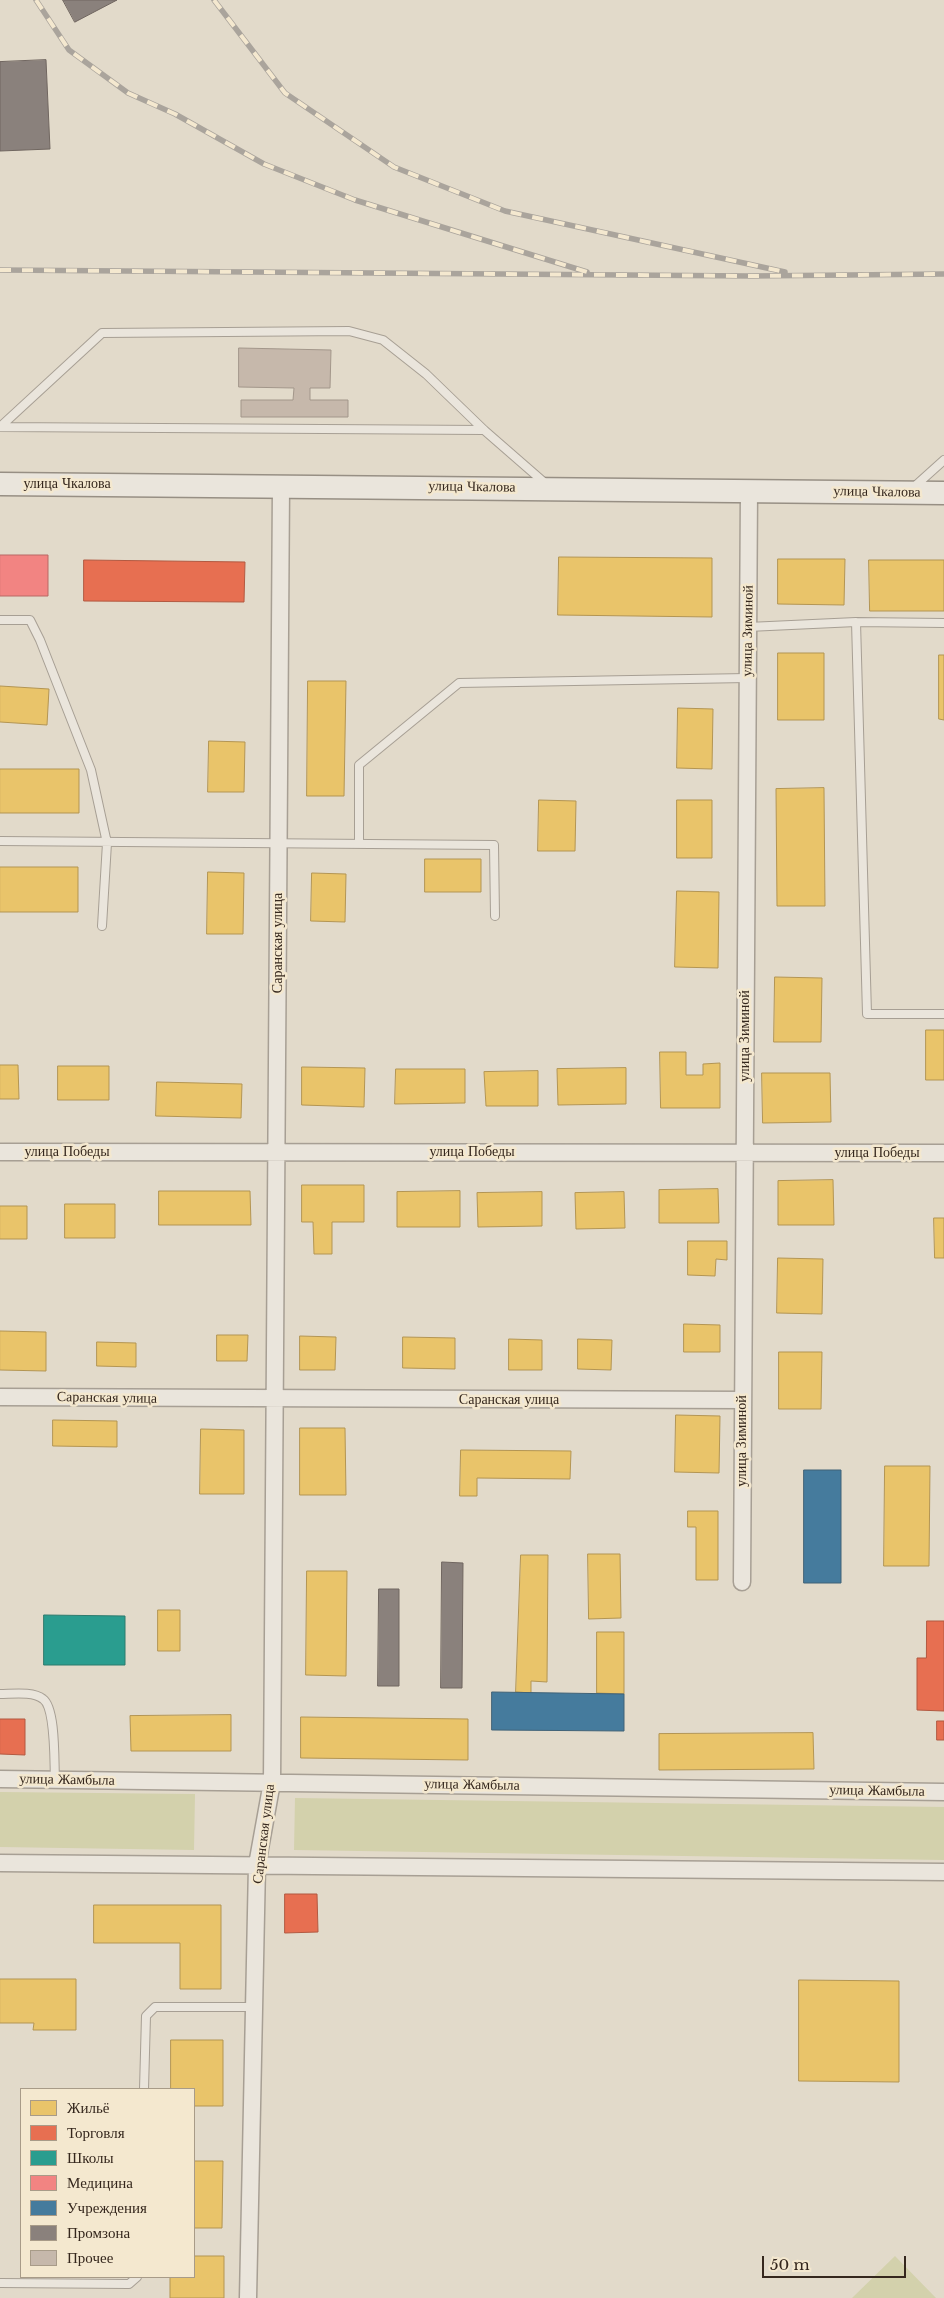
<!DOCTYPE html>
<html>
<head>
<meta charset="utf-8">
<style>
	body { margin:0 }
	#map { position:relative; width:944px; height:2298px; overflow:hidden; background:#e2daca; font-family:"Libre Baskerville",serif }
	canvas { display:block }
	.legend { position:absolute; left:20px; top:2088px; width:175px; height:190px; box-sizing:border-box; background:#f4e8cf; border:1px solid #a89b88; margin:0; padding:6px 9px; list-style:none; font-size:15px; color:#35271d }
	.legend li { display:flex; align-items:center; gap:10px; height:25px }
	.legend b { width:25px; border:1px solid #a89b88 }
	.scale { position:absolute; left:762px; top:2256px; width:144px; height:22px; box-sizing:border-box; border:2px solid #35271d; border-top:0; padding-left:6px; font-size:15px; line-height:18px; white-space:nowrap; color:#35271d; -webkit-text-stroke:4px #f4e8cf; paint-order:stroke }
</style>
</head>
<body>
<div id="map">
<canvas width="944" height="2298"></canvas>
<ul class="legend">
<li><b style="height:14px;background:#e9c46a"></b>Жильё</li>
<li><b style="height:14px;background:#e76f51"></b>Торговля</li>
<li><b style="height:14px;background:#2a9d8f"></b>Школы</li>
<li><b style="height:14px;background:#f28482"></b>Медицина</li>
<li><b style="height:14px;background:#457b9d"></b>Учреждения</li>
<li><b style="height:14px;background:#8a817c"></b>Промзона</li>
<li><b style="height:14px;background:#c6b8ab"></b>Прочее</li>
</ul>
<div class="scale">50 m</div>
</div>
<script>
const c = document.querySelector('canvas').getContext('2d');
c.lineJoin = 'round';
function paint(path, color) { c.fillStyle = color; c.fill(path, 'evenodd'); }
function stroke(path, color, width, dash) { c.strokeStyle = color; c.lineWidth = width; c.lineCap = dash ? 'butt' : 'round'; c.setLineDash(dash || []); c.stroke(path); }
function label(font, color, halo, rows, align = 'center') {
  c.font = font + ' "Libre Baskerville",serif'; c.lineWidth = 5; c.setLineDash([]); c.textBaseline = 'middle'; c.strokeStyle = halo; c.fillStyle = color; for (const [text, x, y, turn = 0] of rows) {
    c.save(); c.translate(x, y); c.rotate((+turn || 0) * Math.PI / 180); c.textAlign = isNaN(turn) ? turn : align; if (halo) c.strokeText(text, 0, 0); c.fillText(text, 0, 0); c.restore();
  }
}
const green = new Path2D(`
	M0,1792l195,2 -1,56 -194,-3z
	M295,1798l649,9v53l-650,-10z
	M895,2256l41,42h-84z`);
const homes = new Path2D(`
	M559,557l153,1v59l-154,-2z
	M778,559h67l-1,46 -66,-1z
	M869,560h75v51h-74z
	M778,653h46v67h-46z
	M939,655h5v65l-5,-1z
	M308,681h38l-2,115h-37z
	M0,686l49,3 -2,36 -47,-3z
	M678,708l35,1 -1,60 -35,-1z
	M209,741l36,1 -1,50h-36z
	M0,769h79v44h-79z
	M824,788l1,118h-48l-1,-117z
	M539,800l37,1 -1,50h-37z
	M677,800h35v58h-35z
	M425,859h56v33h-56z
	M0,867h78v45h-78z
	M208,872l36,1 -1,61h-36z
	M312,873l34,1 -1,48 -34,-1z
	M677,891l42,1 -1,76 -43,-1z
	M775,977l47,1 -1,64h-47z
	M926,1030h18v50h-18z
	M660,1052h26v23h17v-11l17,-1v45h-59z
	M0,1065h18l1,34h-19z
	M58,1066h51v34h-51z
	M302,1067l63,1 -1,39 -62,-2z
	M626,1068v36l-68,1 -1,-36z
	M396,1069h69v34l-70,1z
	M538,1071v35h-52l-2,-34z
	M762,1073h68l1,49 -68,1z
	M157,1082l85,2 -1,34 -85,-2z
	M833,1180l1,45h-56v-44z
	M302,1185h62v37h-32v32h-18l-1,-32h-11z
	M718,1189l1,34h-60v-33z
	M159,1191h91l1,34h-92z
	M460,1191v36h-63v-35z
	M542,1192v34l-64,1 -1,-34z
	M624,1192l1,36 -49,1 -1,-36z
	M65,1204h50v34h-50z
	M0,1206h27v33h-27z
	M934,1218h10v40h-9z
	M688,1241h39v19l-11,-1 -1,17 -27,-1z
	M778,1258l45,1 -1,55 -45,-1z
	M684,1324l36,1v27h-36z
	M0,1331l46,1v39l-46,-1z
	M217,1335h31l-1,26h-30z
	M300,1336l36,1 -1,33h-35z
	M403,1337l52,1v31l-52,-1z
	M509,1339l33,1v30h-33z
	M578,1339l34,1 -1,30 -33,-1z
	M97,1342l39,1v24l-39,-1z
	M779,1352h43l-1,57h-42z
	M676,1415l44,1 -1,57 -44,-1z
	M53,1420l64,1v26l-64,-1z
	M300,1428h45l1,67h-46z
	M201,1429l43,1v64h-44z
	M461,1450l110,1 -1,28 -93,-1v18h-17z
	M885,1466h45l-1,100h-45z
	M688,1511h30v69h-22v-53h-8z
	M588,1554h32l1,64 -32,1z
	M521,1555h27l-1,127 -16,-1v12l-15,-1z
	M307,1571h40l-1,105 -40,-1z
	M158,1610h22v41h-22z
	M597,1632h27v62l-27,-1z
	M231,1715v36h-100l-1,-35z
	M301,1717l167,2v41l-167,-2z
	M813,1733l1,36 -155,1v-36z
	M94,1905h127v84h-41v-46h-86z
	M0,1979h76v51h-43l1,-7h-34z
	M799,1980l100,1v101l-100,-1z
	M171,2040h52v66h-29v-17h-23z
	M194,2161h29l-1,67h-28z
	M194,2256h30v42h-54v-21h24z`);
const shops = new Path2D(`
	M84,560l161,2 -1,40 -160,-1z
	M927,1621h17v90l-27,-1v-52h9z
	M0,1719h25v36l-25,-1z
	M937,1721h7v19h-7z
	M285,1894h32l1,38 -33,1z`);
const schools = new Path2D(`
	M44,1615l81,1v49h-81z`);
const health = new Path2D(`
	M0,555h48v41h-48z`);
const public = new Path2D(`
	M804,1470h37v113h-37z
	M492,1692l132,2v37l-132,-1z`);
const industry = new Path2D(`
	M63,0h54l-42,22z
	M46,60l4,89 -50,2v-89z
	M442,1562l21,1 -1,125h-21z
	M379,1589h20v97h-21z`);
const building = new Path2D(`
	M239,348l92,2 -1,38h-20v12h38v17h-107v-17h52l1,-12 -55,-1z`);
const service = new Path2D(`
	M0,427l102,-94 247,-2 34,9 43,34 58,56 62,54
	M0,427l484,3
	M914,487l30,-27
	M0,620h30l10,20 51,130 16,73 -5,83
	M856,622l11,392h77
	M748,627l108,-5 88,1
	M0,841l494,4 1,71
	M359,844v-79l100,-82 288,-5
	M0,1694c12,0 33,-3 43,5 13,9 11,64 12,80
	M144,2089l2,-73 9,-9h99
	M0,2283l129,1 8,-7`);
const minor = new Path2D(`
	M0,1152l944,1
	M0,1397l743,3
	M742,1582l7,-1092
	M0,1779l944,13
	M0,1863l944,9
	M248,2298l9,-433 15,-83 9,-1296`);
const secondary = new Path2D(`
	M0,484l944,9`);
const rail = new Path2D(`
	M36,0l33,50 59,43 47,21 89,50 91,36 232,72
	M214,0l71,93 109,74 111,44 280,61
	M0,270l751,6 193,-2`);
const streetNames = [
	["улица Чкалова",67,484],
	["улица Чкалова",472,487,1],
	["улица Чкалова",877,492,1],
	["улица Зиминой",748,631,-89],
	["Саранская улица",278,943,-90],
	["улица Зиминой",745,1036,-90],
	["улица Победы",67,1152],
	["улица Победы",472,1152],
	["улица Победы",877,1153],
	["Саранская улица",107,1398,1],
	["Саранская улица",509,1400],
	["улица Зиминой",742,1441,-90],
	["улица Жамбыла",67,1780,1],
	["улица Жамбыла",472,1785,1],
	["улица Жамбыла",877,1791,1],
	["Саранская улица",264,1834,-83]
];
paint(green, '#d3d1ac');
paint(homes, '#e9c46a');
stroke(homes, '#b39553', 1);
paint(shops, '#e76f51');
stroke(shops, '#b25941', 1);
paint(schools, '#2a9d8f');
stroke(schools, '#2d7a6d', 1);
paint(health, '#f28482');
stroke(health, '#b96864', 1);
paint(public, '#457b9d');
stroke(public, '#406277', 1);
paint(industry, '#8a817c');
stroke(industry, '#706660', 1);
paint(building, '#c6b8ab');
stroke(building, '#a2968a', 1);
stroke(service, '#a79f94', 10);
stroke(minor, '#a79f94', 19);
stroke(secondary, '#978f84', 25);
stroke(service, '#eae5dc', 8);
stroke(minor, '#eae5dc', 16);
stroke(secondary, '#eae5dc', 22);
stroke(rail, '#aaa49c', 5.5);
stroke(rail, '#f4e8cf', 4, [11]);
label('14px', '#35271d', '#f4e8cf', streetNames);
</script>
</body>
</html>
